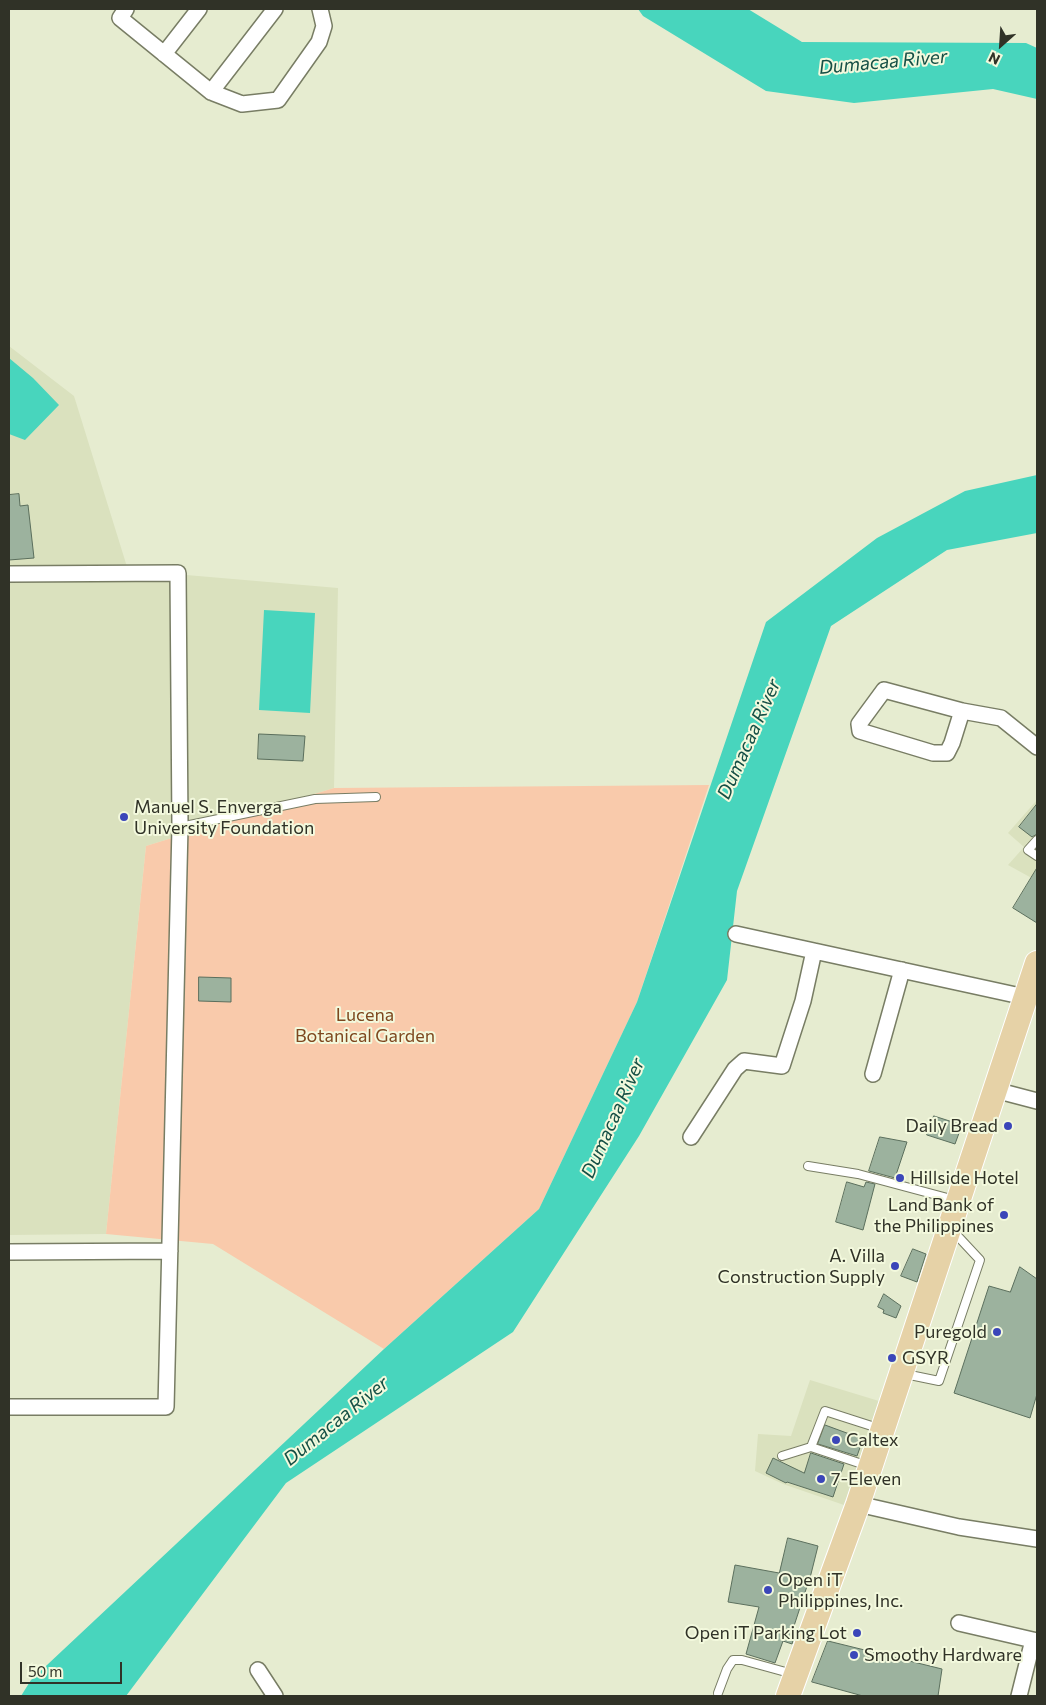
<!DOCTYPE html>
<html>
<head>
<meta charset="utf-8">
<style>
	body { margin:0 }
	#map { position:relative; width:1046px; height:1705px; overflow:hidden; background:#e6ecd0; font-family:Commissioner,sans-serif }
	canvas { display:block }
	.frame { position:absolute; inset:0; border:10px solid #303227; pointer-events:none }
	.north { position:absolute; left:976px; top:20px; width:50px; height:50px; -webkit-text-stroke:4px #f3f9dd; paint-order:stroke; rotate:206deg; font-size:14px; font-weight:700; line-height:20px; text-align:center; color:#303227 }
	.north::after { content:''; display:block; margin:auto; width:18px; height:22px; background:#303227; clip-path:polygon(50% 0,100% 100%,50% 72%,0 100%) }
	.scale { position:absolute; left:20px; top:1662px; width:102px; height:22px; box-sizing:border-box; border:2px solid #303227; border-top:0; padding-left:6px; font-size:15px; line-height:18px; white-space:nowrap; color:#303227; -webkit-text-stroke:4px #f3f9dd; paint-order:stroke }
</style>
</head>
<body>
<div id="map">
<canvas width="1046" height="1705"></canvas>
<div class="frame"></div>
<div class="north">N</div>
<div class="scale">50 m</div>
</div>
<script>
const c = document.querySelector('canvas').getContext('2d');
c.lineJoin = 'round';
function paint(path, color) { c.fillStyle = color; c.fill(path, 'evenodd'); }
function stroke(path, color, width, dash) { c.strokeStyle = color; c.lineWidth = width; c.lineCap = dash ? 'butt' : 'round'; c.setLineDash(dash || []); c.stroke(path); }
function label(font, color, halo, rows, align = 'center') {
  c.font = font + ' Commissioner,sans-serif'; c.lineWidth = 4; c.setLineDash([]); c.textBaseline = 'middle'; c.strokeStyle = halo; c.fillStyle = color; for (const [text, x, y, turn = 0] of rows) {
    c.save(); c.translate(x, y); c.rotate((+turn || 0) * Math.PI / 180); c.textAlign = isNaN(turn) ? turn : align; if (halo) c.strokeText(text, 0, 0); c.fillText(text, 0, 0); c.restore();
  }
}
const built = new Path2D(`
	M9,346l65,50 54,174 210,18 -4,200 -188,58 -40,388 -97,1z
	M1037,800v81l-29,-16 16,-18 -16,-14z
	M810,1380l69,21 -35,104 -61,-21 -28,-13 3,-37 33,2z`);
const green = new Path2D(`
	M709,785l-72,217 -98,207 -155,140 -171,-105 -107,-10 40,-388 188,-58z`);
const water = new Path2D(`
	M638,9h110l54,33 224,1 11,5v51l-44,-10 -139,14 -88,-12 -123,-75z
	M9,358l24,20 26,27 -34,35 -16,-6z
	M1037,475v58l-90,17 -116,76 -94,265 -10,89 -88,156 -126,196 -227,151 -160,213h-105l10,-16 353,-331 155,-140 98,-207 129,-380 111,-84 88,-47z
	M264,610l51,3 -5,100 -51,-3z`);
const building = new Path2D(`
	M19,494l1,12 8,-1 6,53 -25,2v-65z
	M259,734l46,2 -2,25 -45,-2z
	M1037,804v30l-5,3 -13,-10z
	M1037,868v55l-24,-15z
	M199,977l32,1v24l-32,-1z
	M934,1116l28,9 -7,19 -28,-9z
	M880,1137l27,5 -12,36 -26,-7z
	M847,1182l17,5 2,-5 9,2 -12,46 -27,-8z
	M913,1249l13,5 -9,28 -16,-6z
	M1020,1267l17,12v115l-7,24 -76,-25 35,-107 21,6z
	M884,1294l17,12 -5,12 -13,-5 1,-3 -6,-3z
	M825,1425l38,14 -6,17 -39,-12z
	M811,1453l33,11 -11,33 -46,-15 -1,1 -20,-10 7,-15 31,15z
	M788,1538l30,8 -7,28 -18,55 3,1 -4,14 -9,-3 -8,22 -29,-9 13,-47 -31,-5 7,-37 44,8z
	M828,1641l114,28 -4,27h-75l-51,-14z`);
const lane = new Path2D(`
	M180,827l135,-28 61,-2
	M1037,840l-9,10 9,6
	M808,1166l50,8 97,26
	M905,1374l34,7 41,-121 -28,-30
	M811,1447l14,-36 56,18
	M782,1456l29,-9 57,19
	M718,1693l9,-24 6,-9h9l51,14`);
const street = new Path2D(`
	M126,9l-6,9 91,74 31,12 36,-4 41,-58 5,-16 -4,-17
	M164,54l35,-45
	M211,92l64,-83
	M9,574l169,-1 2,254 -14,580h-157
	M962,711l-10,32 -5,10h-14l-73,-22 -1,-7 25,-34 78,21 39,7 36,29
	M736,934l289,63
	M873,1074l29,-104
	M995,1090l42,11
	M691,1137l44,-68 9,-8 38,5 21,-65 11,-50
	M9,1252l161,-1
	M858,1504l101,23 78,12
	M959,1623l78,18
	M258,1670l17,26
	M1019,1696l14,-56`);
const primary = new Path2D(`
	M788,1696l70,-192 179,-541`);
const markers = [
	[124,817,5,"#3b46b9"],
	[1008,1126,5,"#3b46b9"],
	[900,1178,5,"#3b46b9"],
	[1004,1215,5,"#3b46b9"],
	[895,1266,5,"#3b46b9"],
	[997,1332,5,"#3b46b9"],
	[892,1358,5,"#3b46b9"],
	[836,1440,5,"#3b46b9"],
	[821,1479,5,"#3b46b9"],
	[768,1590,5,"#3b46b9"],
	[857,1633,5,"#3b46b9"],
	[854,1655,5,"#3b46b9"]
];
const poiNames = [
	["Manuel S. Enverga",134,807],
	["University Foundation",134,828],
	["Daily Bread",998,1126,"right"],
	["Hillside Hotel",910,1178],
	["Land Bank of",994,1205,"right"],
	["the Philippines",994,1226,"right"],
	["A. Villa",885,1256,"right"],
	["Construction Supply",885,1277,"right"],
	["Puregold",987,1332,"right"],
	["GSYR",902,1358],
	["Caltex",846,1440],
	["7-Eleven",831,1479],
	["Open iT",778,1580],
	["Philippines, Inc.",778,1601],
	["Open iT Parking Lot",847,1633,"right"],
	["Smoothy Hardware",864,1655]
];
const parkNames = [
	["Lucena",365,1015],
	["Botanical Garden",365,1036]
];
const waterNames = [
	["Dumacaa River",883,62,-5],
	["Dumacaa River",749,739,-66],
	["Dumacaa River",613,1118,-66],
	["Dumacaa River",336,1421,-39]
];
paint(built, '#dae1be');
paint(green, '#f9caab');
paint(water, '#48d5bd');
paint(building, '#9cb29e');
stroke(building, '#5b6f5d', 1);
stroke(lane, '#787d64', 10);
stroke(street, '#787d64', 18);
stroke(primary, '#fff', 26);
stroke(lane, '#fff', 8);
stroke(street, '#fff', 15);
stroke(primary, '#e6d2a7', 24);
for (const [x, y, r, color] of markers) { const dot = new Path2D(); dot.arc(x, y, r, 0, 2 * Math.PI); c.fillStyle = color; c.fill(dot); stroke(dot, '#f3f9dd', 2); }
label('18px', '#303227', '#f3f9dd', poiNames, 'left');
label('18px', '#7e471e', '#f3f9dd', parkNames);
label('italic 19px', '#144f45', '#f3f9dd', waterNames);
</script>
</body>
</html>
